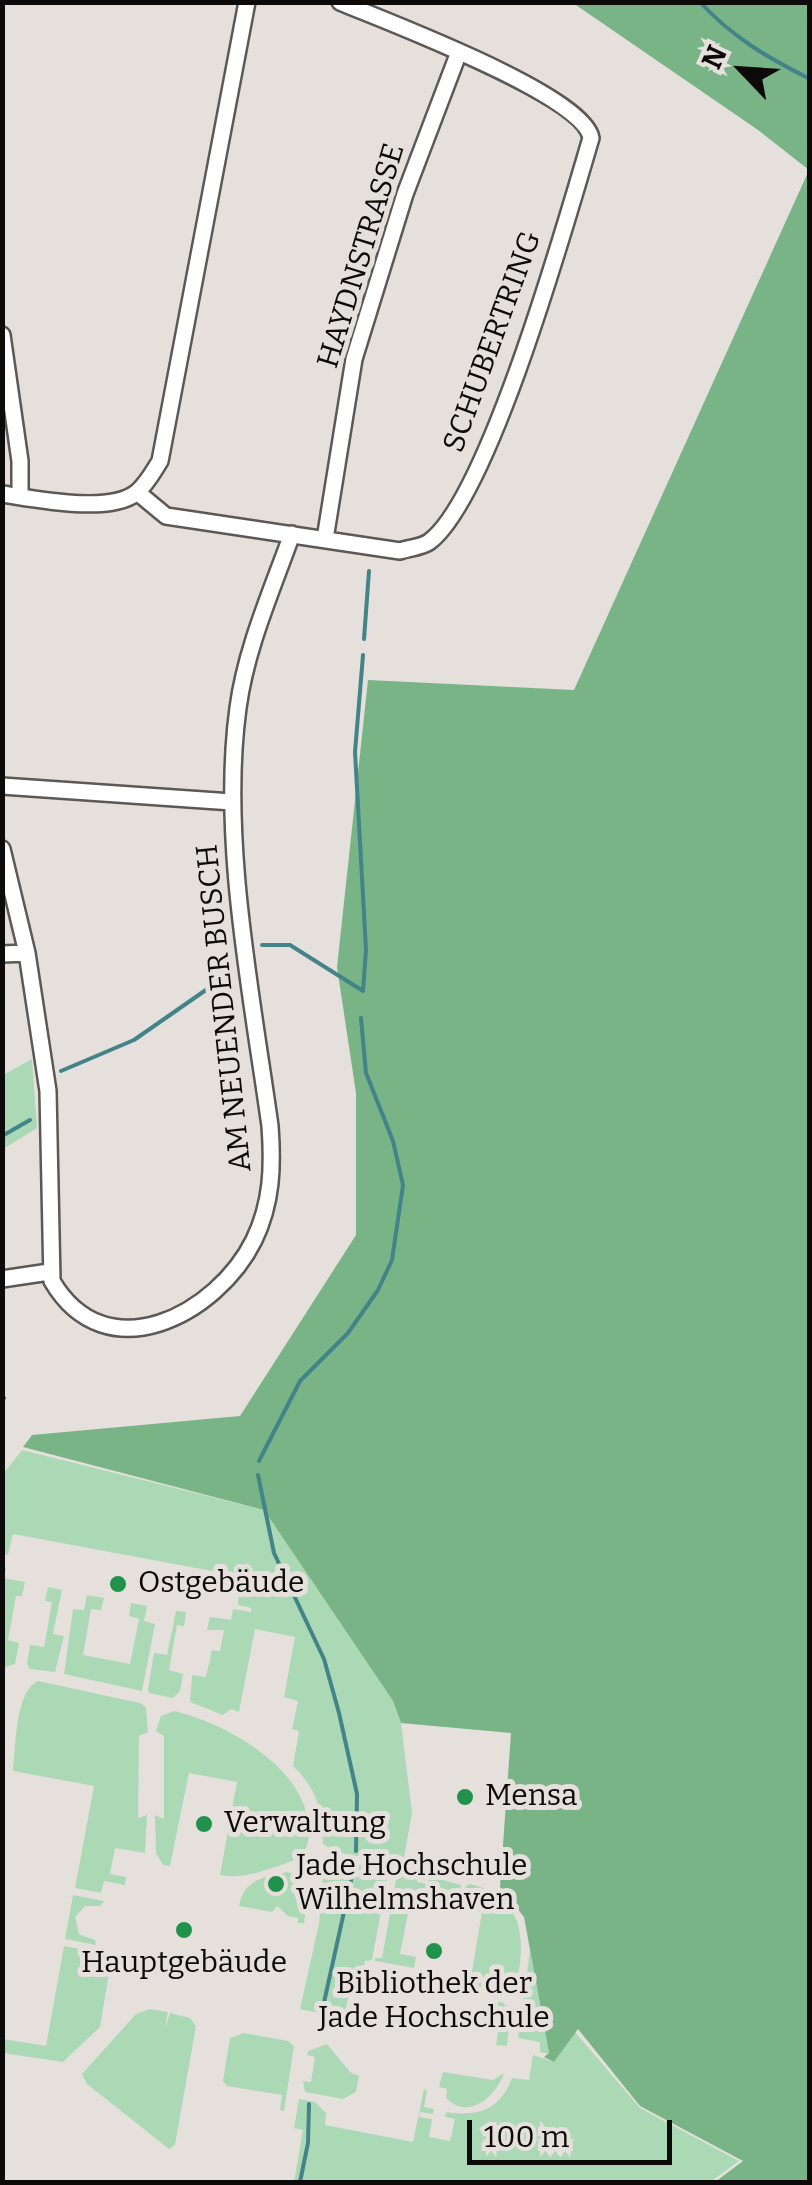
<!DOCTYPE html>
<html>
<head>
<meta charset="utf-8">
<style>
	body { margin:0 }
	#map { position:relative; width:812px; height:2185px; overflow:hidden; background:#e6e0dd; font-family:Bitter,serif }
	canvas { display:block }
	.frame { position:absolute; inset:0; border:5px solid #0d0b0a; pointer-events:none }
	.north { position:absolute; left:692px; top:20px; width:100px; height:100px; -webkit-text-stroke:8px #e6e0dd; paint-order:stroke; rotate:295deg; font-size:28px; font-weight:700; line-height:40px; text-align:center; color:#0d0b0a }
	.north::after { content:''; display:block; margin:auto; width:35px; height:45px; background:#0d0b0a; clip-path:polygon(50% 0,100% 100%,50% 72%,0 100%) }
	.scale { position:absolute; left:467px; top:2120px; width:205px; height:45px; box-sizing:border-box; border:5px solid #0d0b0a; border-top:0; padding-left:12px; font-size:30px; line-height:35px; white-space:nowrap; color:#0d0b0a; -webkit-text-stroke:8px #e6e0dd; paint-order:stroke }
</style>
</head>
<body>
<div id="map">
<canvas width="812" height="2185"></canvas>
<div class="frame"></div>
<div class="north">N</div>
<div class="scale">100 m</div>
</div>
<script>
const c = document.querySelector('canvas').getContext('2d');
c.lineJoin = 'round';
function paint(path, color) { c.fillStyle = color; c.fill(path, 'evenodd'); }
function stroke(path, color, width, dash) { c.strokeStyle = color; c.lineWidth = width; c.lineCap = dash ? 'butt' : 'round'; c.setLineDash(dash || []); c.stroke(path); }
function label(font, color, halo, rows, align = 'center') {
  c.font = font + ' Bitter,serif'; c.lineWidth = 10; c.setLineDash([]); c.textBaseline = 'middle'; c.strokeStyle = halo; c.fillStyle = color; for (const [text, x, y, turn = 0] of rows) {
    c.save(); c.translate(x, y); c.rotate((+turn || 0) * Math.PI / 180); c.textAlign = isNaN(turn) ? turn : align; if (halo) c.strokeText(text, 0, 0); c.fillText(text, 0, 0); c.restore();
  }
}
const green = new Path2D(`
	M32,1059l5,69 -34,21v-74z
	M22,1450l242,60 129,191 8,22 11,89 -9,52 -68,-12 -12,-8c0,-33 -6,-55 -30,-78l6,-35 -7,-2 6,-28 -14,-4 11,-60 -40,-8 -16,83 -8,-3 -8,6 -33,-13 2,-27 14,2 6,-27 8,1 4,-21h-17l3,-13 21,3 2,-11 18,3v-4l-13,-3 1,-29 -226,-42 -5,21 -4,-1 -1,5v-85z
	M3,1567l3,1 -2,10 21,4 -3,14h-6l-8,44 11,3 -4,21 -12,4z
	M48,1587l14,3 -9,44 11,2 -9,36 -25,-3 -3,-5 3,-19 14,2 8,-45 -7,-1z
	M87,1595l17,3 -3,12 -10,-1 -8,46 47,9 9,-45 -10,-3 2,-13 16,3 -3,15 11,3 -13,67 -78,-17 9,-65 11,1z
	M176,1611l10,1 -2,14 -7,-1 -8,45 14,4 -3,17 -7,7 -24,-5 -1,-4 6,-36 13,2z
	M38,1681l102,22 6,4 2,25 -9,4 -1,82 9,-3 -2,38 -30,-5 -5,26 16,3 -1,8 -21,-4 -3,12 -26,-5 19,-102 -81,-15c3,-24 2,-80 25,-90z
	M174,1711c53,12 138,60 135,123 -1,20 -10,25 -28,31 -22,7 -38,14 -61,10l17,-93 -48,-9 -19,93 -7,-1 -7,-12 -1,-38 9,4v-83l-8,-5 5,-15z
	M331,1860l53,9 4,5 -16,86 -7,1 -6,29 -9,-1 -6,29 -44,-9 19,-85 5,-60z
	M288,1872c24,8 19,30 16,51h-6v-5l-10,-2 -11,-10 -5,6 -33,-6c5,-27 25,-29 49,-34z
	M406,1873l12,2 -1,7 10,2 2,-8 32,9 -4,21 -46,-8 -11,56 16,3 -2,11 -39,-7v-3h7l14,-78z
	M470,1884c42,10 55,38 50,80 -2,12 -3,21 -13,29l-38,-4 13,-77 -19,-5 3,-21z
	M73,1895l31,6 -4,5h-15l-10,11 4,17 16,6 1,5 -31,-6z
	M64,1946l48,9 -12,72 -37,35 -60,-9v-14l43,7z
	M530,1950l19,104 -9,-2v-10l-22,-4z
	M491,2002h11l9,8 -4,36 -11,-1 4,-26 -20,-3 2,-9z
	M150,2009l18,3 -3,17 5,-16 20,5 6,8 -21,119 -6,4 -82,-65 -5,-10 54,-60z
	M575,2032l65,76 99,53 -29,21h-416l9,-52 -9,-2 5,-29 16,3 11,11 -1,12 88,17 11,-53 3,2 -3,16 10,2 -1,5 -13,-2 -1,5 13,2 -3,18 21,4 5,-22 -10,-2 1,-5c32,5 54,-2 66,-34l17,2 4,-25 21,7z
	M244,2033l44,8 6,5 -10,65 -4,-1 2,-15 -55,-9 -4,-5 7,-43z
	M327,2044l23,28 9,4 -3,16 -13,7 -38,-7 -2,-11 8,1 4,-25 -8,-2 1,-4z
	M443,2072l50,8 11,-7c-8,24 -36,48 -58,25l1,-9 -8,-2z`);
const forest = new Path2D(`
	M573,3h236v2179h-94l28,-21 -103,-55 -62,-77 -24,33 -10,-5 5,-4 -25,-136 -24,-30 11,-154 -110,-10 -8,-22 -129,-191 -241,-63 9,-12 208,-19 116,-181v-142l-19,-126 31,-287 206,10 235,-520 -51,-40z`);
const stream = new Path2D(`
	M700,2c32,35 68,56 110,77
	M364,639l5,-68
	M262,945h28l73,46 3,-41 -11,-198 8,-97
	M61,1071l73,-31 92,-64
	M2,1136l28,-16
	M2,1399l2,-1
	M259,1461l41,-80 48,-48 30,-43 14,-30 11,-75 -10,-44 -27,-68 -5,-55
	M258,1475l16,78 50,106 15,54 18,81 -1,57
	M323,2007l30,-136
	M300,2182l8,-39 1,-39`);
const minor = new Path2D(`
	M2,335l18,126v36
	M137,492l29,24 234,35c9,-3 22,-4 29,-9 60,-44 138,-323 162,-404 -7,-43 -206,-117 -251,-136
	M2,494c34,5 107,20 134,-1 11,-9 17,-21 24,-32l87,-459
	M325,539l29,-180 51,-165 54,-142
	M2,786l230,16
	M2,849l25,104 21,138 4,190c54,92 165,34 202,-41 18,-37 19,-74 16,-114 -18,-130 -50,-287 -32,-418 8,-60 34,-118 54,-174
	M2,954l25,-1
	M2,1279l47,-7`);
const markers = [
	[118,1584,10,"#21924c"],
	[465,1797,10,"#21924c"],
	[204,1824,10,"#21924c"],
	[276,1884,10,"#21924c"],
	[184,1930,10,"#21924c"],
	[434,1951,10,"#21924c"]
];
const streetNames = [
	["HAYDNSTRASSE",362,256,-73],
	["SCHUBERTRING",493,342,-70],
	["AM NEUENDER BUSCH",225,1008,-96]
];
const poiNames = [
	["Ostgebäude",138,1584],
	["Mensa",485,1797],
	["Verwaltung",224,1824],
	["Jade Hochschule",296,1867],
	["Wilhelmshaven",296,1901],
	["Hauptgebäude",184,1964,"center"],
	["Bibliothek der",434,1985,"center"],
	["Jade Hochschule",434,2019,"center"]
];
paint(green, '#acd9b5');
paint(forest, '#79b487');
stroke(stream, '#428488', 4);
stroke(minor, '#5c5855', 20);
stroke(minor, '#fff', 15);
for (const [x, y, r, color] of markers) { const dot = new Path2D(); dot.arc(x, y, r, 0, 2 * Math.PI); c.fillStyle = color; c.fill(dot); stroke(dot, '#e6e0dd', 4); }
label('30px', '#0d0b0a', '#e6e0dd', streetNames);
label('30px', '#0d0b0a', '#e6e0dd', poiNames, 'left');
</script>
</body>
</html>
